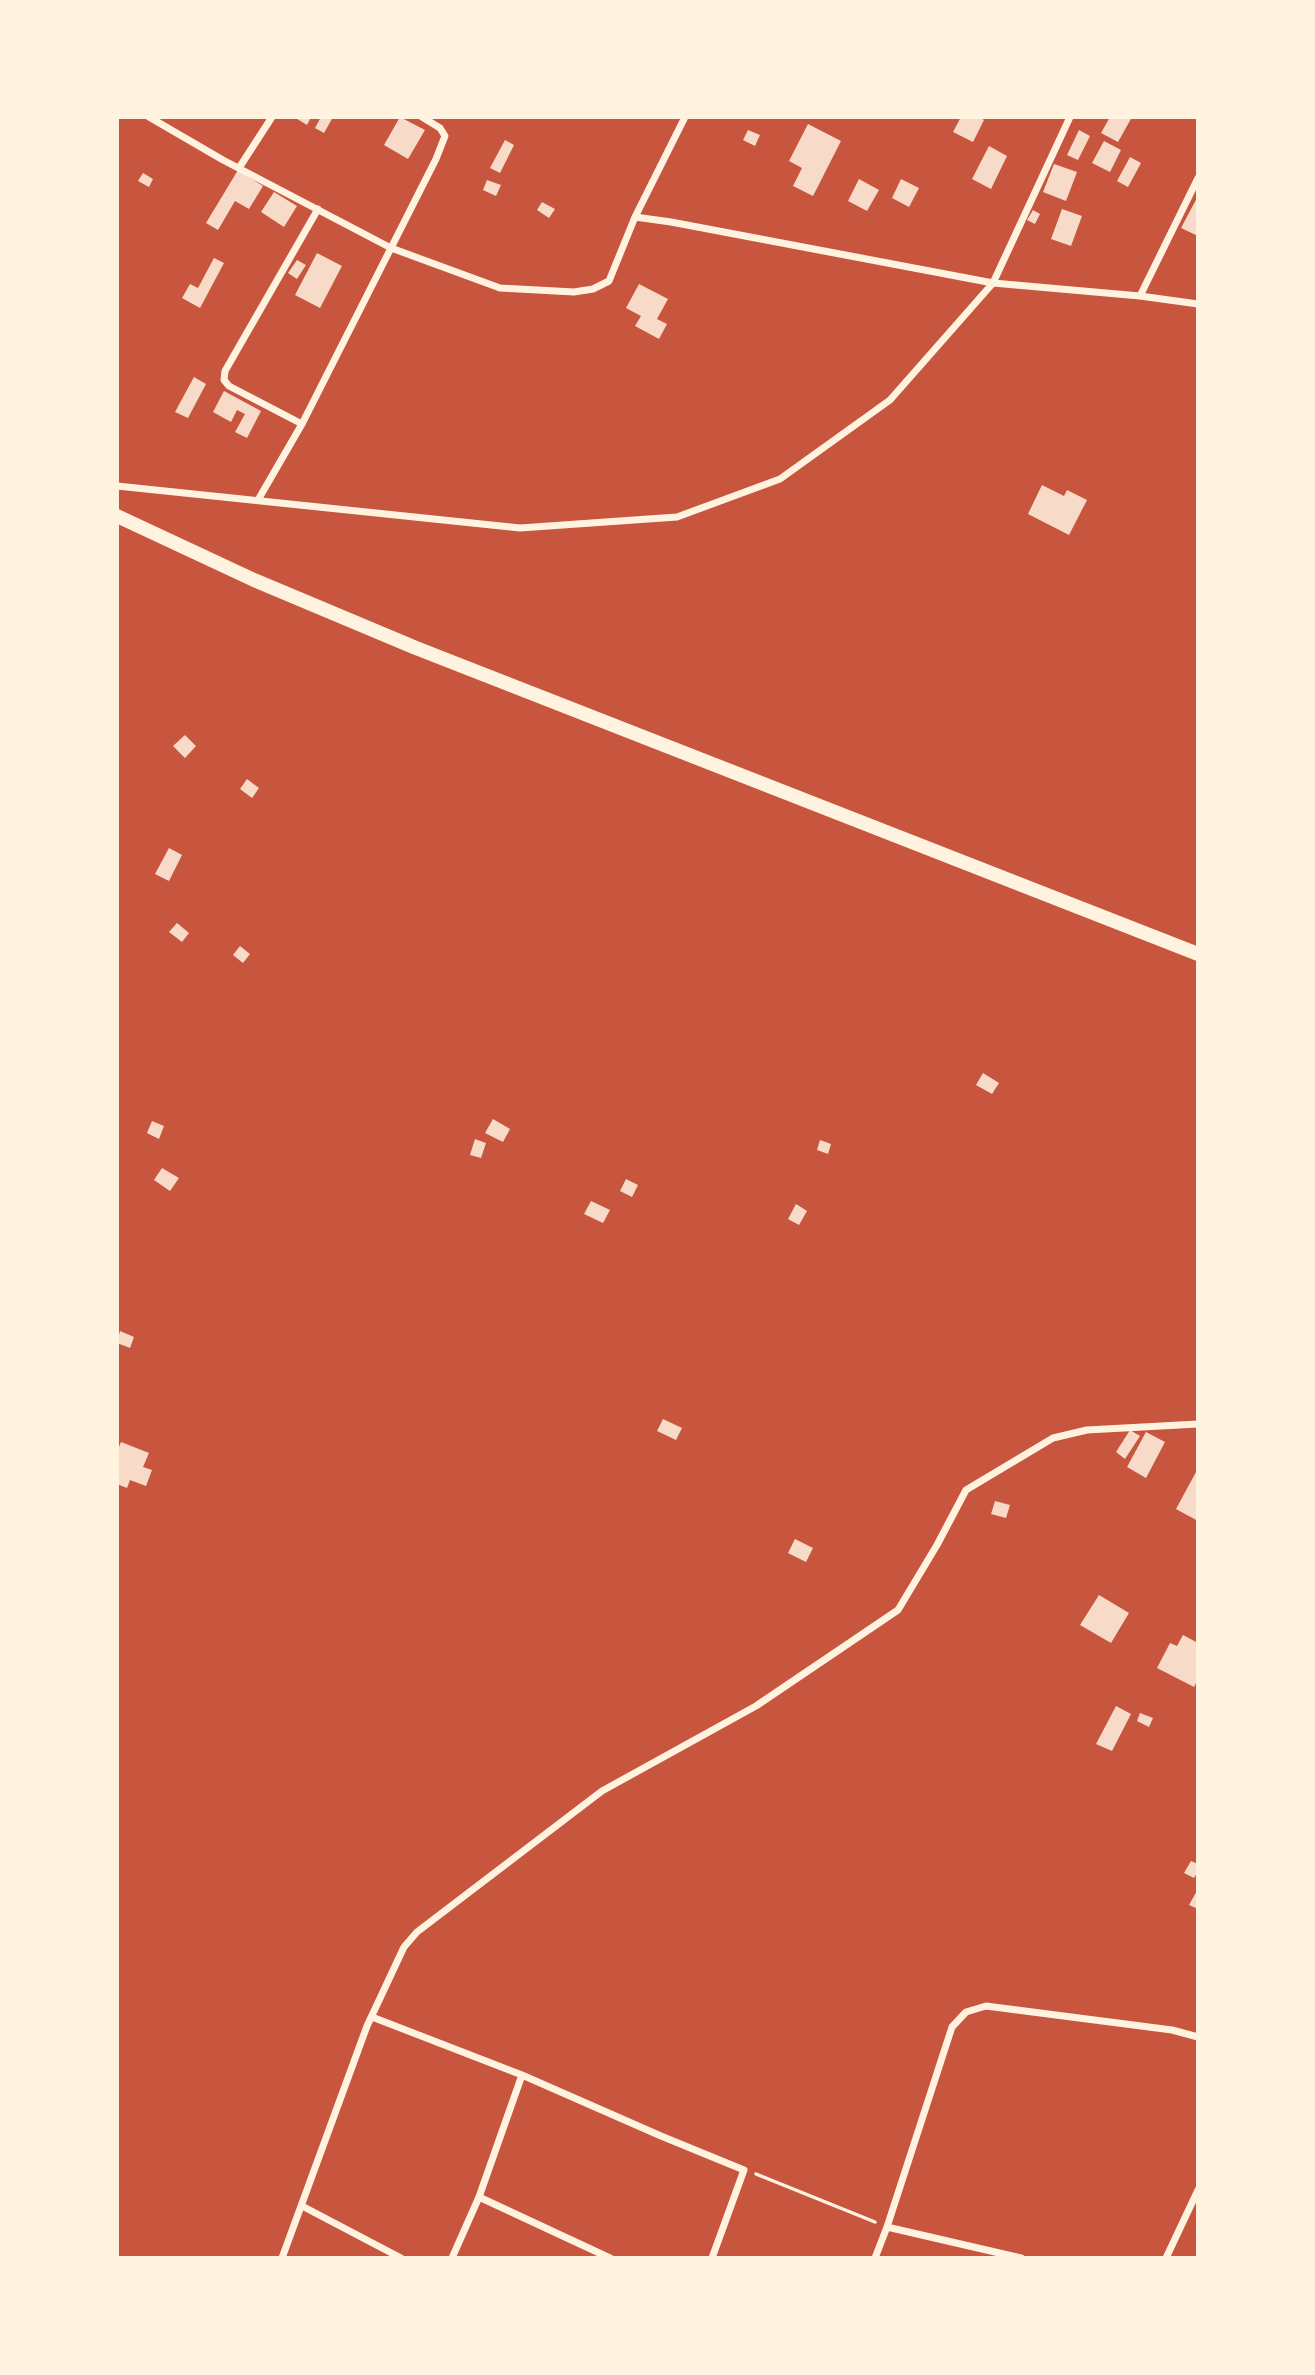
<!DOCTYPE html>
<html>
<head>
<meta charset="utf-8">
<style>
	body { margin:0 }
	#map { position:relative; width:1315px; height:2375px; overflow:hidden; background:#c8553d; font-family:"Sofia Sans Condensed",sans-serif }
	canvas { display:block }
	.frame { position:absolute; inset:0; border:119px solid #fff3e0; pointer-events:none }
</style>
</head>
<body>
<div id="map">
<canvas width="1315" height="2375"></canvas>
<div class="frame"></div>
</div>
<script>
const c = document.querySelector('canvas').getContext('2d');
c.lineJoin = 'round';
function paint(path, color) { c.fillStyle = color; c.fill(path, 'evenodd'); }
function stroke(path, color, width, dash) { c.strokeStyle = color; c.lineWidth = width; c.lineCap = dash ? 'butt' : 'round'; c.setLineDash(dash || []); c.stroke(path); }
const building = new Path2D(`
	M294,117h17l-4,8z
	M321,117h12l-9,16 -9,-5z
	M400,117l25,13 -17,29 -24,-14z
	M961,117h18l5,3 -11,22 -20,-10z
	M1110,117h22l-14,25 -17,-9z
	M808,124l33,17 -28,55 -20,-10 9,-18 -13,-7z
	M748,130l12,5 -5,11 -12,-6z
	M1079,130l11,6 -12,24 -11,-5z
	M505,140l9,5 -14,28 -10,-5z
	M1104,141l17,9 -11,22 -18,-9z
	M989,146l18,10 -16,33 -19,-10z
	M1130,157l11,6 -13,24 -11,-6z
	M1054,164l23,8 -11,29 -23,-9z
	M238,170l25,16 -14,23 -14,-8 -17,29 -12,-7z
	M143,173l10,6 -4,8 -11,-6z
	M859,179l20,11 -12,21 -19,-10z
	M901,179l18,9 -10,19 -17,-9z
	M487,180l14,5 -5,11 -13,-6z
	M274,192l23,14 -13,21 -23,-15z
	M1198,196v40l-17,-8z
	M542,202l13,7 -6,9 -12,-8z
	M1062,209l20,7 -11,30 -20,-7z
	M1033,210l7,4 -5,10 -8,-4z
	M317,253l25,13 -22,42 -25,-13z
	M214,258l10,5 -24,45 -18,-10 8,-14 8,4z
	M297,260l9,5 -9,14 -9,-6z
	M639,284l29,15 -11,20 10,5 -8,15 -24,-13 6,-10 -15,-8z
	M194,377l12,7 -18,34 -13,-6z
	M224,391l37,20 -14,27 -12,-6 10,-18 -8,-4 -6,12 -18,-10z
	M1042,485l22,11 3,-6 20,10 -18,35 -41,-21z
	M185,735l11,11 -11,12 -12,-12z
	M247,779l12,9 -7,10 -12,-9z
	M169,848l13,7 -13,26 -14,-7z
	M177,923l12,10 -7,9 -13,-10z
	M240,946l10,8 -7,9 -10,-8z
	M983,1073l16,10 -7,11 -16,-9z
	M493,1119l17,10 -7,13 -18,-9z
	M152,1121l12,5 -5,13 -12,-6z
	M475,1139l11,4 -5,15 -11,-3z
	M820,1140l11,4 -3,10 -11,-4z
	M162,1168l17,10 -9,13 -16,-11z
	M626,1179l12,6 -6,12 -12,-6z
	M591,1201l19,9 -7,13 -19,-9z
	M796,1204l11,7 -8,14 -11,-6z
	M120,1331l14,6 -4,11 -13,-5z
	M663,1419l19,9 -6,12 -19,-9z
	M1130,1430l10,6 -15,23 -9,-7z
	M1146,1432l19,10 -19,36 -19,-11z
	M121,1442l28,11 -6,14 9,3 -6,16 -16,-6 -3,8 -10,-4v-32z
	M1196,1472l2,1v48l-22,-12z
	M995,1501l15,4 -4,13 -15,-4z
	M795,1539l18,9 -7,14 -18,-9z
	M1099,1595l30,18 -18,30 -31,-18z
	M1183,1635l15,8v36l-4,8 -37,-19 13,-25 7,3z
	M1116,1706l15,8 -19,37 -16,-7z
	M1140,1713l13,5 -4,9 -12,-6z
	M1191,1861l7,3v7l-4,7 -10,-5z
	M1198,1889v20l-9,-4z`);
const path = new Path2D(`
	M756,2174l119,48`);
const minor = new Path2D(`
	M149,117l74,43 168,88 109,40 74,4 19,-3 16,-8 26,-64 50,-100
	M239,168l33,-51
	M635,217l36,5 322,61 147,13 58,8
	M1140,296l58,-118
	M302,424l-73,-38 -5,-6 1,-9 93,-162
	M117,486l403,42 157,-11 103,-38 110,-79 103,-117 77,-166
	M258,500l44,-76 134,-265 9,-23 -5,-8 -18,-11
	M372,2017l150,58 139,61 83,34 -32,88
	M479,2197l131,61
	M302,2206l99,52
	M887,2227l134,31
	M282,2258l85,-232 37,-79 13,-15 185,-141 154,-85 142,-96 39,-65 29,-55 87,-52 34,-8 111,-6
	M452,2258l27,-61 43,-122
	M875,2258l12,-31 65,-200 14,-15 20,-6 186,24 26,7
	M1166,2258l32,-68`);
const trunk = new Path2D(`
	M117,516l137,64 162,68 782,306`);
paint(building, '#f7dbc8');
stroke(path, '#fff3e0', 3.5);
stroke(minor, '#fff3e0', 7);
stroke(trunk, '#fff3e0', 14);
</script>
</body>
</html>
